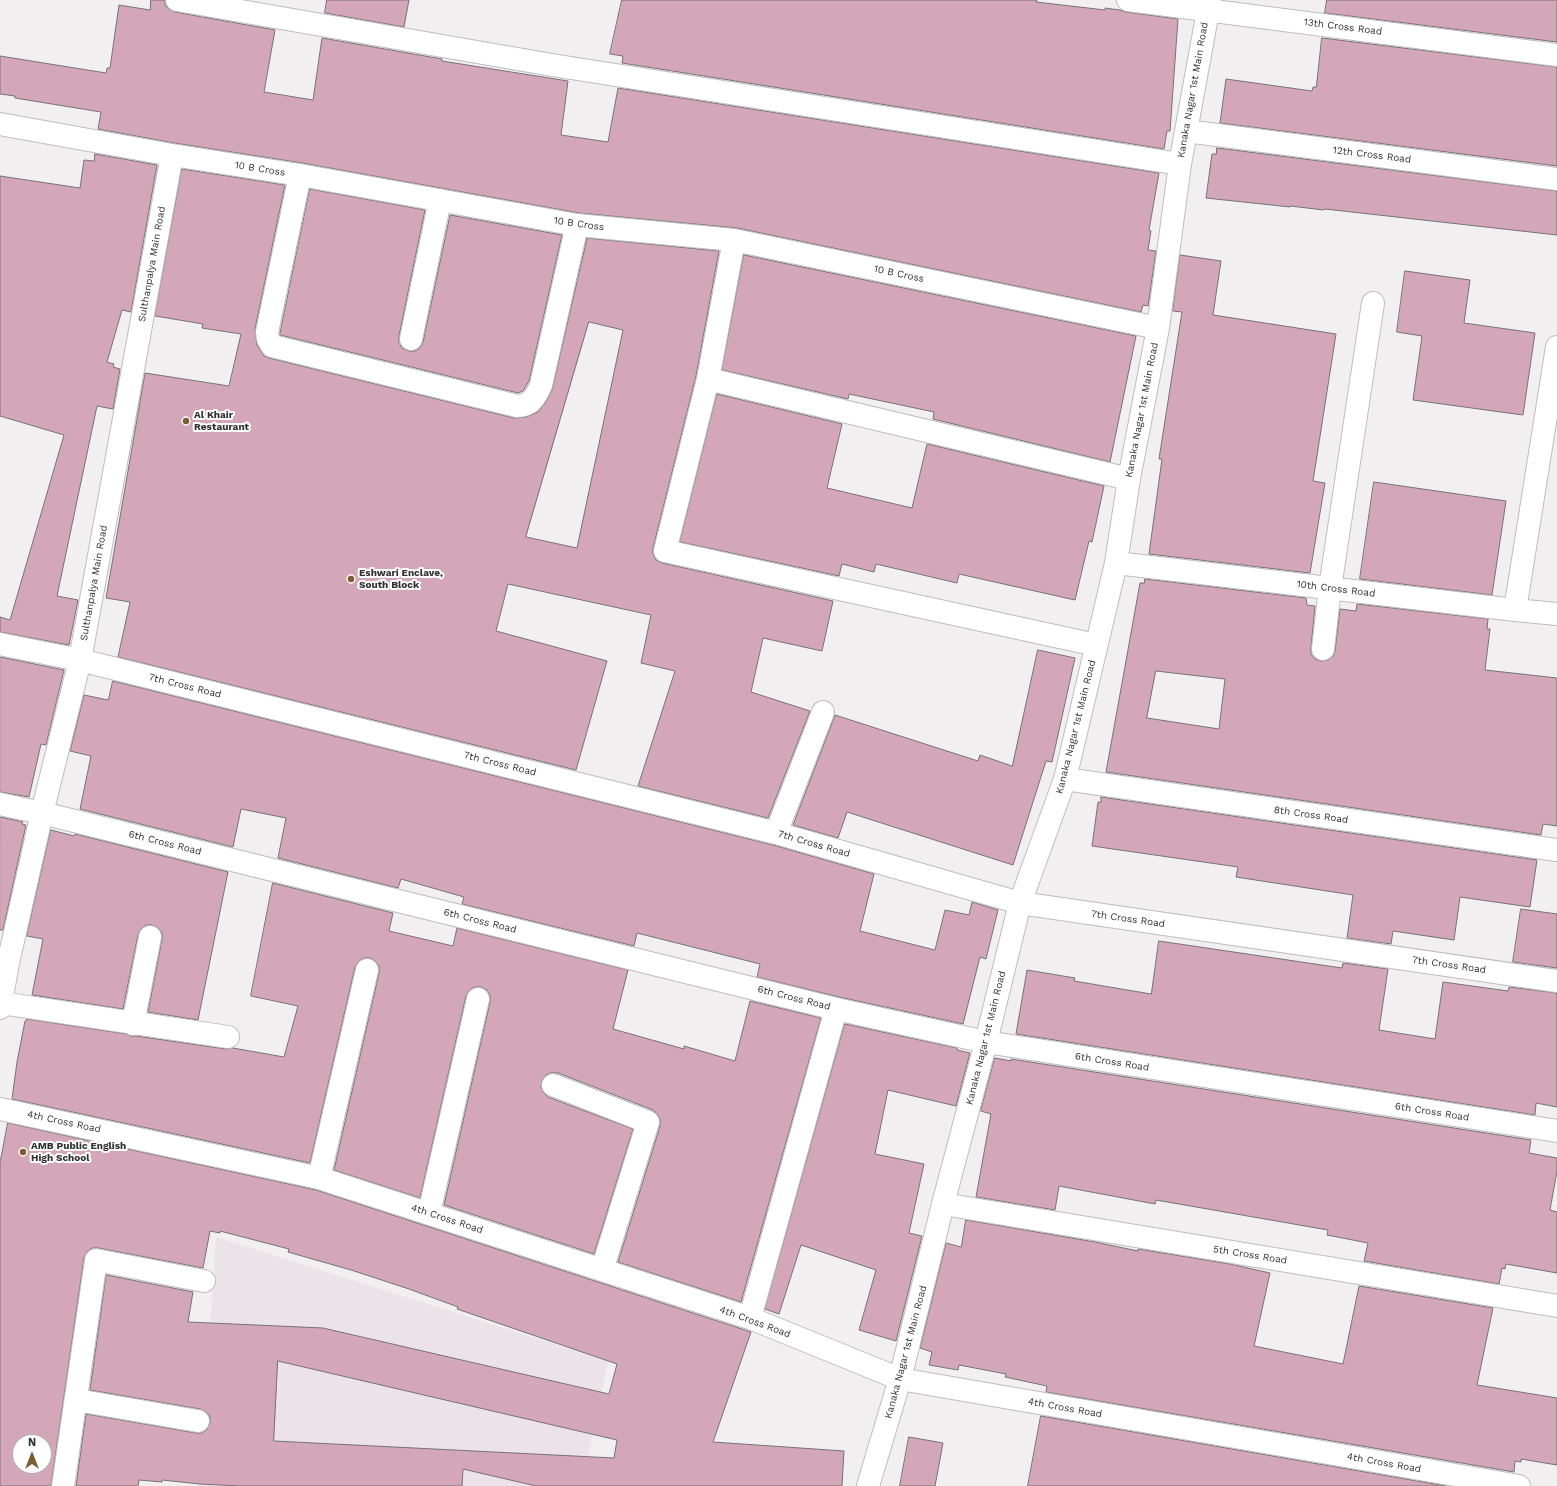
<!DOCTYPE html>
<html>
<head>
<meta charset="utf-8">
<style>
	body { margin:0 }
	#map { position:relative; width:1557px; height:1486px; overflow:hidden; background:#f2eff1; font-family:"Work Sans",sans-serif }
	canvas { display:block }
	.north { position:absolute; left:12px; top:1434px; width:40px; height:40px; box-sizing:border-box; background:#fff; border:1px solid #adadad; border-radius:50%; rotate:0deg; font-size:11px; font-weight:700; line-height:16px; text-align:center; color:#323131 }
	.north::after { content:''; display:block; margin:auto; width:14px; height:18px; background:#7b5e31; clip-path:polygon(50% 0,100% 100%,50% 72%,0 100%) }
</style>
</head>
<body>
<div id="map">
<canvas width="1557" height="1486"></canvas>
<div class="north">N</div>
</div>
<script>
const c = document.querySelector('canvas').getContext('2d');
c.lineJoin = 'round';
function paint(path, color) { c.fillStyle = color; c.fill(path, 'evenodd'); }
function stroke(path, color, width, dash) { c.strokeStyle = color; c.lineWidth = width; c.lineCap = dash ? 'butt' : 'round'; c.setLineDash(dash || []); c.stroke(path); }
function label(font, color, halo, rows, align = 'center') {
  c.font = font + ' "Work Sans",sans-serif'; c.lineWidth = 4; c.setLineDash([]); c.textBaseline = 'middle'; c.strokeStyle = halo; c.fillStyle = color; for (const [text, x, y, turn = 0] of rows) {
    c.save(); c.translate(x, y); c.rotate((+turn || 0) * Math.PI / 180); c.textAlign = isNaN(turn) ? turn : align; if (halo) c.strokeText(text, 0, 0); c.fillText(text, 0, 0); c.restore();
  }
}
const built = new Path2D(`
	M216,1237l392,124 -26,125h-383z`);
const building = new Path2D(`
	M151,0h14v5l4,4 6,3 100,18 -11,62 49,8 9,-62 120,21v2l126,20 -7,54 47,7 10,-54 541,85 -10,57 2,1 -3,19 8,1 -8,55 -5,-1 -2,7 -404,-84 -158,-15 -277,-50 -128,-20 -76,-14 3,-17 -86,-14v-2l-15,-2v-38l106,17 1,-5h3l9,-63 31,5z
	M327,0h82l-5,27 -79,-14z
	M622,0h415l-1,2 69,8v-2l15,2 6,2 52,7 -8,112h-3l-3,18 -542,-86 1,-7 -13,-2z
	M1327,0h230v42l-232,-29z
	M1322,38l235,29v99l-337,-43 6,-44 86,12 1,-4h3z
	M1217,148l340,43v44l-232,-26 -1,1 -34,-4v1l-84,-9 6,-44h4z
	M95,154l62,11 -26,147 -9,-2 -15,52 7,2 -1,3 7,2 -7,40 -16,-3 -40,190 21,4 -9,45 -69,-13v-15l10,3 54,-185 -64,-19v-240l80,12 4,-28 10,1z
	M182,169l103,16 -30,144 2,16 7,11 5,2 245,60 12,-1 12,-5 7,-9 7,-13 35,-152 132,13 -23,125 -43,172v6l3,6 6,3 171,38 -11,50 -59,-13 -12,54 59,19 -42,107 -130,-32 37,-115 -34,-8 10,-48 -143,-31 -12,47 111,30 -31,109 -458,-113 12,-55 -24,-4 39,-225 84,13 12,-52 -39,-6 1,-4 -48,-8zM589,322l34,8 -46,218 -51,-11z
	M310,189l115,21 -26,126v7l3,5 7,3h6l5,-3 3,-6 27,-127 112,20 -33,146 -6,10 -5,2 -238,-58z
	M744,255l392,81 -26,126 -177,-43 1,-7 -85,-18 -1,5 -126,-29z
	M1180,255l41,6 -8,54 123,19 -23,147 12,2 -15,90 -161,-19 13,-95h-3l23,-147 -9,-1z
	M1405,271l65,9 -6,43 71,10 -12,82 -110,-15 9,-64 -25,-4z
	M717,394l125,30 -15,64 85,20 15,-64 177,42 -12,56 -3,-1 -14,59 -116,-26 -2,9 -81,-19 -2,8 -32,-8 -3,12 -159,-34z
	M1374,482l132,19 -14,94 -132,-16z
	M1145,579l161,19 1,7 8,1 -4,42v6l4,5 6,2 7,-1 5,-4 2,-5 5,-42 16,2 1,-7 131,15 -1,10h3l-5,41 72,8v148l-14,-2 -2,11 -435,-63 34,-189h4zM1156,671l69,8 -6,50 -72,-11z
	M1038,650l37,8 -23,104 -6,-1 -33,104 -166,-53 -9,26 -45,-13 42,-110 143,46 2,-6 32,11z
	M0,657l64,13 -18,75 -5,-1 -12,53 -29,-5z
	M113,681l660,164 101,29 -14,57 75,19 10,-40 24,5 3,-13 26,8 -12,49 -6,-2 -17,67 -124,-27 -82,-20 3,-13 -123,-31 -3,13 -172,-42 2,-7 -63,-18 -3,9 -120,-30 8,-40 -45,-9 -8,38 -153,-38 11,-53 -21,-5 14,-56 24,5z
	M1101,797l436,63 -7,47 -70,-10 -6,43 -61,-9 -2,13 -44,-6 6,-43 -117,-18 2,-10 -146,-21 6,-44h3z
	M0,817l23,5 -1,2 4,1 -23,105h-3z
	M51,830l23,6 1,-2 153,38 -30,148 -50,-8 14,-73v-6l-4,-5 -6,-3h-6l-5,4 -3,6 -15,74 -91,-14 11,-56 -16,-3z
	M273,883l120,30 -4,18 64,15 4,-18 171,42 -15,59 71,20v-3l51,15 15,-60 71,17 -80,284 -123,-40 42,-136v-7l-3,-5 -4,-4 -95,-37h-7l-5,2 -4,5 -1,7 3,6 4,4 85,32 -39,125 -150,-49 46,-203v-7l-3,-5 -6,-3h-7l-5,4 -3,5 -46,202 -86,-28 45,-197v-7l-4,-5 -5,-3h-7l-5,4 -3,5 -45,196 -298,-64 5,-37 8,-41h1l1,-2 100,15 4,2h5l90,13 7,-1 51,9 14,-51 -47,-10z
	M1521,909l36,5v54l-44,-6z
	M1159,941l183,27 1,-5 45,6 -9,61 56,9 8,-57 65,9 1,-4 48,6v114l-21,-4 -1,12 -519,-81 11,-64 48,8 -1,3 77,13z
	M845,1024l112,24v2l13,3 -14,53 -68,-16 -13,64 49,10 -15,69 13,3 -26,105 -37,-11 17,-60 -75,-25 -22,69 -14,-5z
	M995,1058l16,3v-2l520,81 -2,13 28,5v13l-7,39 7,2v61l-51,-9 -1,5 -3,-1 -3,16 -135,-23 4,-18 -41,-8 1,-5 -172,-30 -1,4 -96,-18 -4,24 -79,-13 15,-83 -10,-3z
	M8,1123l308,67 435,142 -38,110 131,9 -2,35h-306l-73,-17 -1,17h-222l-40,-2 -38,-4v2l-23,-2 -1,6h-62l10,-72 110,19h6l5,-4 3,-6v-7l-4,-4 -6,-3 -110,-19 16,-115 87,17 -5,30 135,6 286,66 8,-30 -160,-55 1,-2 -49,-18 -58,-19 -63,-18 1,-3 -69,-18v2l-10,-2 -7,37 -105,-20h-6l-5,4 -3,6 -33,228h-51v-323zM278,1361l339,79 -3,18 -340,-17zM20,1442h24v24h-24z
	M966,1220l129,22 43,9v-2l92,15 40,9 -16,73 89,18 16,-78 134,22 -16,77 80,13v67l-36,-6v3l-6,-1 -1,11 -468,-80 1,-6 -42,-9 1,-3 -47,-9 -1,5 -29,-5 3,-13 -12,-4 26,-105 15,4z
	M1041,1416l405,70h-418z
	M909,1437l34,6 -8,43h-35z`);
const minor = new Path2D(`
	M177,0l375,65 628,99
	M1128,0l429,55
	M0,124l172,31 128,20 277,50 157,15 424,88
	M1186,131l371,48
	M300,175l-33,157 1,7 4,7 245,60c14,0 19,-10 24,-21l36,-160
	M411,339l29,-139
	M708,379l26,-139
	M1116,563l399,47 42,4
	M1515,610l42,-263
	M0,644l80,16 696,173 244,70 537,78
	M1096,645l-431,-94 43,-172 421,100
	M1323,649l7,-61 43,-285
	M1065,779l492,71
	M0,804l42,9 794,196 150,33 571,89
	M776,833l47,-121
	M1,1003l227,34
	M0,1008l8,-45 34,-150 38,-153 92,-505
	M133,1024l17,-87
	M553,1085l95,37 -46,148
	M0,1109l319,69 431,140 150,61 619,107
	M319,1178l48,-208
	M943,1204l614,102
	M429,1213l49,-214
	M750,1318l86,-309
	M76,1400l122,21
	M63,1486l33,-226 108,21
	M868,1486l32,-107 43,-175 43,-162 34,-139 45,-124 51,-216 13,-84 29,-151 22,-164 30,-164`);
const markers = [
	[186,421,4,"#7b5e31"],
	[351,579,4,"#7b5e31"],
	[23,1152,4,"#7b5e31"]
];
const streetNames = [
	["13th Cross Road",1343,27,7],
	["Kanaka Nagar 1st Main Road",1193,90,-80],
	["12th Cross Road",1372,155,7],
	["10 B Cross",260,169,9],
	["10 B Cross",579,224,8],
	["Sulthanpalya Main Road",152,264,-80],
	["10 B Cross",899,274,12],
	["Kanaka Nagar 1st Main Road",1142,410,-79],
	["Sulthanpalya Main Road",94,583,-80],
	["10th Cross Road",1336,589,7],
	["7th Cross Road",185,686,14],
	["Kanaka Nagar 1st Main Road",1076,727,-76],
	["7th Cross Road",500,764,14],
	["8th Cross Road",1311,815,8],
	["6th Cross Road",165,843,14],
	["7th Cross Road",814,844,16],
	["7th Cross Road",1128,919,8],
	["6th Cross Road",480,921,14],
	["7th Cross Road",1449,965,8],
	["6th Cross Road",794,998,14],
	["Kanaka Nagar 1st Main Road",986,1038,-76],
	["6th Cross Road",1112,1062,9],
	["6th Cross Road",1432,1112,9],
	["4th Cross Road",64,1122,12],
	["4th Cross Road",447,1219,18],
	["5th Cross Road",1250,1255,9],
	["4th Cross Road",755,1322,20],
	["Kanaka Nagar 1st Main Road",906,1352,-75],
	["4th Cross Road",1065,1408,10],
	["4th Cross Road",1384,1463,10]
];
const poiNames = [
	["Al Khair",194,415],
	["Restaurant",194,427],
	["Eshwari Enclave,",359,573],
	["South Block",359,585],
	["AMB Public English",31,1146],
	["High School",31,1158]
];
paint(built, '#ece2e9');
paint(building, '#d3a7b7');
stroke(building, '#767274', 1);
stroke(minor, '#bfbcbe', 24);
stroke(minor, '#fff', 22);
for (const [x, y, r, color] of markers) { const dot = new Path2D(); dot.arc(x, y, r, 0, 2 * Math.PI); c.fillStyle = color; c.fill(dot); stroke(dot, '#fff', 1.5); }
label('10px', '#323131', '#fff', streetNames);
label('bold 10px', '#323131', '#fff', poiNames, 'left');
</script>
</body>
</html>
